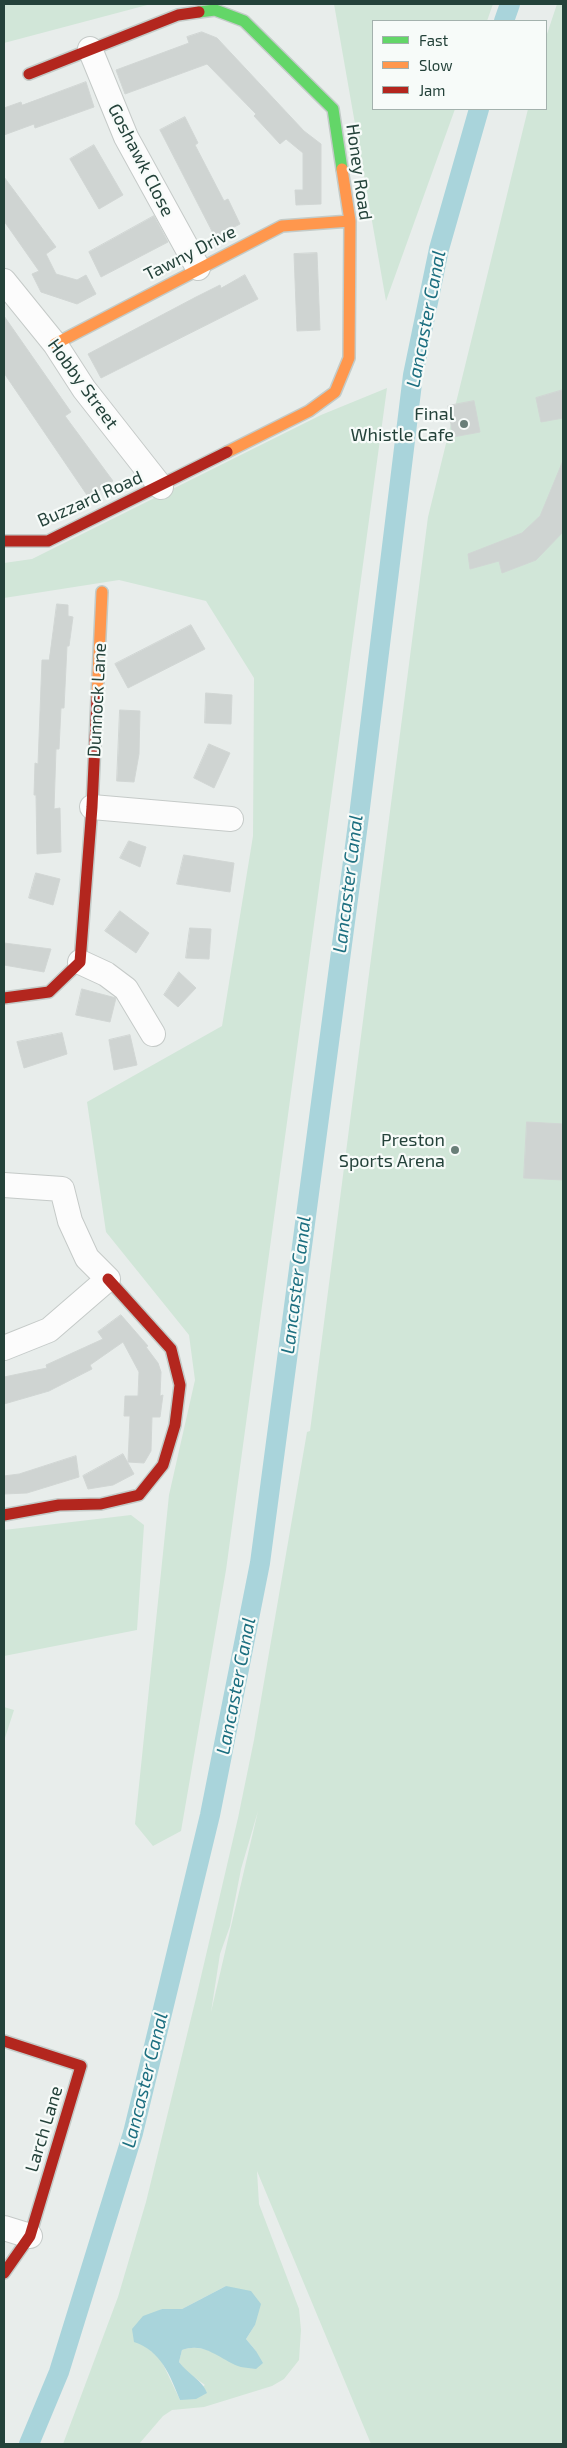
<!DOCTYPE html>
<html>
<head>
<meta charset="utf-8">
<style>
	body { margin:0 }
	#map { position:relative; width:567px; height:2448px; overflow:hidden; background:#e8edeb; font-family:"Exo 2",sans-serif }
	canvas { display:block }
	.frame { position:absolute; inset:0; border:5px solid #24423a; pointer-events:none }
	.legend { position:absolute; left:372px; top:20px; width:175px; height:90px; box-sizing:border-box; background:#f7fbf9; border:1px solid #a3b1ad; margin:0; padding:6px 9px; list-style:none; font-size:15px; color:#24423a }
	.legend li { display:flex; align-items:center; gap:10px; height:25px }
	.legend b { width:25px; border:1px solid #a3b1ad }
</style>
</head>
<body>
<div id="map">
<canvas width="567" height="2448"></canvas>
<div class="frame"></div>
<ul class="legend">
<li><b style="height:6px;background:#63d668"></b>Fast</li>
<li><b style="height:6px;background:#ff974d"></b>Slow</li>
<li><b style="height:6px;background:#b3261e"></b>Jam</li>
</ul>
</div>
<script>
const c = document.querySelector('canvas').getContext('2d');
c.lineJoin = 'round';
function paint(path, color) { c.fillStyle = color; c.fill(path, 'evenodd'); }
function stroke(path, color, width, dash) { c.strokeStyle = color; c.lineWidth = width; c.lineCap = dash ? 'butt' : 'round'; c.setLineDash(dash || []); c.stroke(path); }
function label(font, color, halo, rows, align = 'center') {
  c.font = font + ' "Exo 2",sans-serif'; c.lineWidth = 4.5; c.setLineDash([]); c.textBaseline = 'middle'; c.strokeStyle = halo; c.fillStyle = color; for (const [text, x, y, turn = 0] of rows) {
    c.save(); c.translate(x, y); c.rotate((+turn || 0) * Math.PI / 180); c.textAlign = isNaN(turn) ? turn : align; if (halo) c.strokeText(text, 0, 0); c.fillText(text, 0, 0); c.restore();
  }
}
const green = new Path2D(`
	M4,4h147l-147,39z
	M334,4h159l-6,17h-114v88h82l-69,192z
	M557,4h6v2440h-192l-114,-273 2,33 40,105 2,21 -2,30 -15,19 -12,7 -68,21 -32,3 -9,6 -24,28h-76l55,-147 28,-95 50,-204 42,-180 16,-78 53,-308 3,-1 118,-914 100,-408h18v-72zM258,1811l-47,201 9,-58 10,-28 11,-57zM226,2286l29,39 -9,14 10,12 -16,15c-18,-9 -38,-24 -58,-16l-3,12 8,10 18,13 -25,15 -19,-40 -15,-14 15,-37h21z
	M387,388l-161,1182 -45,261 -28,15 -18,-22 34,-329 26,-115 -6,-45 -83,-103 -19,-130 135,-76 31,-190 1,-158 -48,-77 -87,-21 -115,18v-35l28,-4 289,-144z
	M131,1515l13,10 -7,105 -133,26v-126z
	M4,1707l10,3 -10,31z`);
const water = new Path2D(`
	M226,2286l25,5 10,13 -6,21 -9,14 10,12 7,12 -7,6c-5,-1 -11,-1 -15,-2 -21,-7 -36,-26 -59,-17l-3,12c9,12 24,19 28,31l-11,6 -16,1c-10,-25 -19,-49 -46,-58l-2,-13 11,-13 19,-7h20z`);
const canal = new Path2D(`
	M504,21l6,-17
	M29,2444l30,-72 74,-239 77,-318 50,-252 99,-747 54,-441 26,-126 40,-140`);
const building = new Path2D(`
	M202,32l15,6 87,93 17,13v60l-25,1 -1,-15h8v-37l-17,-14 -6,5 -26,-28 2,-2 -49,-50 -82,30 -9,-24 73,-27 -2,-6z
	M86,82l8,25 -59,21 -1,-4 -30,11v-27l17,-6 1,3z
	M185,117l13,26 -3,2 29,56 4,-2 12,25 -25,13 -55,-107z
	M94,145l29,50 -24,14 -29,-50z
	M4,177l52,70 -10,7 10,20 21,6 9,-5 10,19 -19,10 -36,-12 -9,-18 7,-3 -35,-50z
	M154,216l14,26 -67,35 -12,-25z
	M317,253l3,77 -23,1 -3,-77z
	M245,275l13,24 -157,79 -13,-24 108,-57 24,-12 1,3z
	M4,316l67,96 -6,4 48,65 -24,17 -85,-125z
	M563,390v28l-22,4 -5,-24z
	M474,401l6,31 -27,5 -5,-31z
	M563,461v71l-27,28 -34,13 -3,-12 -29,8 -2,-15 54,-21 18,-17z
	M57,604l11,1v11l5,1 -4,29h-2l-3,62h-3l-2,41h-3l-2,60 6,-1 1,44 -24,2 -1,-59h-2l1,-32 3,1 4,-104h7z
	M191,625l14,24 -77,39 -13,-24z
	M206,693l26,2 -1,29 -26,-1z
	M120,710l20,1 -1,43 -5,28 -17,-1z
	M209,744l21,9 -16,35 -20,-10z
	M129,841l17,6 -6,20 -20,-9z
	M184,855l50,8 -4,29 -53,-8z
	M36,873l24,6 -7,26 -24,-7z
	M120,911l29,22 -13,20 -31,-22z
	M190,928l21,1 -2,30 -23,-1z
	M4,943l47,6 -7,23 -40,-7z
	M179,972l17,16 -18,19 -14,-12z
	M82,989l34,9 -6,24 -34,-7z
	M62,1033l5,21 -43,14 -7,-26z
	M130,1035l7,30 -23,5 -5,-30z
	M527,1122l36,2v56l-39,-2z
	M121,1315l27,31 -2,1 12,16 3,9 -1,24 3,-1 -3,22h-8l-1,34 -7,12 -16,-1 2,-46h-6l1,-20h13l1,-24 -16,-30 -33,23 2,4 -43,22 -45,13v-27l43,-9 -1,-3 57,-26 -5,-7z
	M123,1454l11,20 -21,11 -25,4 -5,-13z
	M76,1456l3,21 -52,16 -23,1v-18l15,-2z`);
const street = new Path2D(`
	M90,49l36,88 72,131
	M4,281l51,63 29,45 77,98
	M92,807l139,12
	M80,962l26,12 20,15 27,45
	M4,1185l58,4 8,32 17,37 21,21 -59,51 -45,18
	M4,2228l26,8`);
const fast = new Path2D(`
	M199,12l16,-2 29,11 89,88 9,60`);
const slow = new Path2D(`
	M55,344l227,-118 68,-5
	M227,452l82,-41 26,-19 14,-34 1,-137 -8,-52
	M97,698l5,-106`);
const jam = new Path2D(`
	M29,74l149,-59 21,-3
	M4,541h44l179,-89
	M4,998l45,-6 31,-30 12,-155 5,-109
	M4,1515l55,-10 42,-1 38,-9 24,-30 12,-40 5,-40 -9,-36 -63,-70
	M4,2041l77,25 -51,170 -26,37`);
const markers = [
	[464,424,5,"#697e78"],
	[455,1150,5,"#697e78"]
];
const streetNames = [
	["Goshawk Close",141,160,63],
	["Honey Road",359,172,82],
	["Tawny Drive",190,253,-27],
	["Hobby Street",83,384,54],
	["Buzzard Road",90,499,-24],
	["Dunnock Lane",97,700,-87],
	["Larch Lane",44,2129,-73]
];
const poiNames = [
	["Final",454,414],
	["Whistle Cafe",454,435],
	["Preston",445,1140],
	["Sports Arena",445,1161]
];
const waterNames = [
	["Lancaster Canal",426,319,-79],
	["Lancaster Canal",348,884,-83],
	["Lancaster Canal",296,1285,-83],
	["Lancaster Canal",236,1686,-79],
	["Lancaster Canal",145,2080,-76]
];
paint(green, '#d1e6d8');
paint(water, '#a9d4db');
stroke(canal, '#a9d4db', 20);
paint(building, '#cfd4d2');
stroke(building, '#d1d6d4', 1);
stroke(street, '#c5cac8', 26);
stroke(fast, '#c3cbc8', 14);
stroke(slow, '#c3cbc8', 14);
stroke(jam, '#c3cbc8', 14);
stroke(street, '#fcfcfc', 24);
stroke(fast, '#63d668', 11);
stroke(slow, '#ff974d', 11);
stroke(jam, '#b3261e', 11);
for (const [x, y, r, color] of markers) { const dot = new Path2D(); dot.arc(x, y, r, 0, 2 * Math.PI); c.fillStyle = color; c.fill(dot); stroke(dot, '#f7fbf9', 2); }
label('18px', '#24423a', '#f7fbf9', streetNames);
label('18px', '#24423a', '#f7fbf9', poiNames, 'right');
label('italic 19px', '#1c6f80', '#f7fbf9', waterNames);
</script>
</body>
</html>
